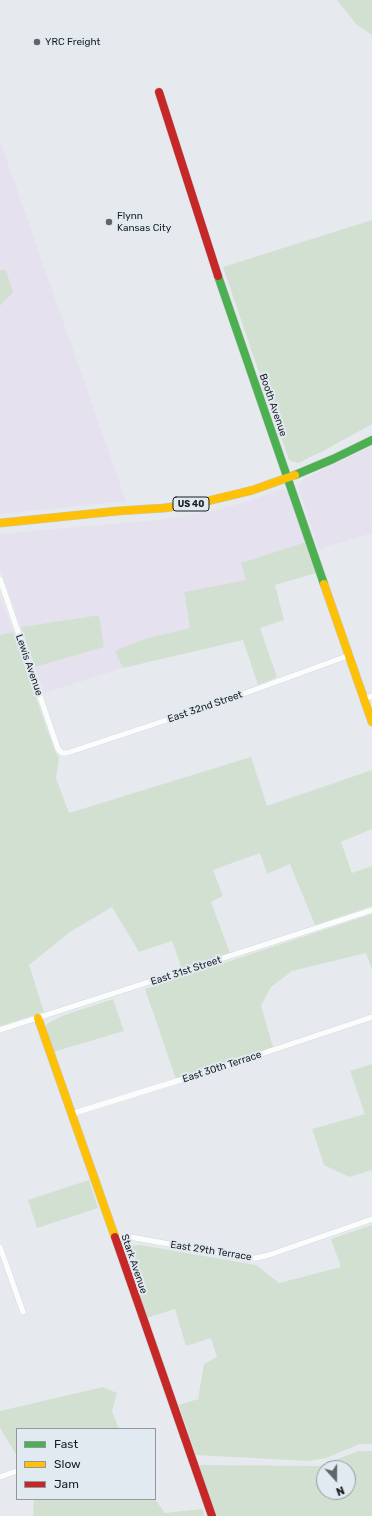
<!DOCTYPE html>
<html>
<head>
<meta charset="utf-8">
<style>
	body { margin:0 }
	#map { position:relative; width:372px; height:1516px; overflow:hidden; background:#e6eaee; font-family:Rubik,sans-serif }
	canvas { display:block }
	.legend { position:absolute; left:16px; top:1428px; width:140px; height:72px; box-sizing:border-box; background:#e2eaf1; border:1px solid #92989d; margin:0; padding:5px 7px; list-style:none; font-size:12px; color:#1a1d20 }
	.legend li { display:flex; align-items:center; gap:8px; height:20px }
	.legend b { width:20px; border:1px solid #92989d }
	.north { position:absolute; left:316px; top:1460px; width:40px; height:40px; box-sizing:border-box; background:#e2eaf1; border:1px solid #92989d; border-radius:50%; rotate:159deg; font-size:11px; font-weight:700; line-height:16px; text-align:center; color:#1a1d20 }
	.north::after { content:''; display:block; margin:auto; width:14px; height:18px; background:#616568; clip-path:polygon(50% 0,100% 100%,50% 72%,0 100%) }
</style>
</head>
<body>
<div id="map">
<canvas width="372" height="1516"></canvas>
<ul class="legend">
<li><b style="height:5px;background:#4caf50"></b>Fast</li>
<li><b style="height:5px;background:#ffc107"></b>Slow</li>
<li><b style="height:5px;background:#c62828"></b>Jam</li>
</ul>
<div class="north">N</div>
</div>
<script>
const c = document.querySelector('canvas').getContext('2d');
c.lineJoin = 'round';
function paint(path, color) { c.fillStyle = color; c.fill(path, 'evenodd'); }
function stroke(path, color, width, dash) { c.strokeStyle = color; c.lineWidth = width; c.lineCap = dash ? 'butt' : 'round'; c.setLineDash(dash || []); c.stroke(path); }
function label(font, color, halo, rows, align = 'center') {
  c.font = font + ' Rubik,sans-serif'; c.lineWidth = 4; c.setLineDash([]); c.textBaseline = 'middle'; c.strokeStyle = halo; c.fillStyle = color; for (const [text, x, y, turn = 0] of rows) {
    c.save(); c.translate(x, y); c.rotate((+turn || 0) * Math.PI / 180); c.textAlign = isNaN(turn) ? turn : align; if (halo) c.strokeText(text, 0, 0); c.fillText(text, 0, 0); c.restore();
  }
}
const commercial = new Path2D(`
	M0,141l126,360 -126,13v-208l13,-14 -7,-22h-6z
	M372,446v87l-53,16 -21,-62 4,-7z
	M279,490h7l3,4 17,48 -65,21 5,17 -62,12 6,36 -46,11 -28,12 7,17 -79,25 -9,-26 69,-20 -5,-32 -78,12 -21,-58v-35l167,-15 45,-8 30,-8z
	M0,596l13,36 -13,3z`);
const green = new Path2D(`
	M337,0h35v35l-16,-11z
	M372,220v204l-49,27 -25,12 -9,-3 -66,-193z
	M0,270h6l7,22 -13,14z
	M306,542l10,31 -41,12 9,35 -24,8 17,49 -19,8 -15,-45 -120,28 -8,-17 29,-12 46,-11 -6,-36 62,-12 -5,-17z
	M99,615l5,32 -69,20 -14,-40z
	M13,632l41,117 5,9 -3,20 13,35 182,-56 16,49 105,-36v59l-31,13 11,31 20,-7v40l-57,19 -25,-61 -23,10 -7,-21 -47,17 10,26 -12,6 19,51 -48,16 -10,-28 -33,11 -27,-45 -42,25 -41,33 15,47 -44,14v-391z
	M372,914v56l-6,-17 -74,18 -21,16 -10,19 12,41 -97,32 -31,-90z
	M113,999l11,32 -71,21 -7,-24 1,-4 15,-8z
	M372,1064v106l-23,7 -25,-12 -12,-36 53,-15 -15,-43z
	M89,1180l9,28 -61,20 -9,-28z
	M372,1225v219h-12l-34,14 -18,3 -112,-6 -17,-50 19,-6 6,-35 13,-7 -6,-19 -25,8 -11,-37 -29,9 -21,-59 1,-7 3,-6 11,-1 116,20 23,18 62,-16 -10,-28z
	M103,1387l14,6 -5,18 7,18h-102v27l-17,-28v-17z
	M358,1451h14v65h-156l-17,-48 1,-3 120,1zM324,1468h24v24h-24z
	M34,1499h121l10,14 37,-4 3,7h-172z`);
const street = new Path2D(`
	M0,579l58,170 4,4h5l154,-51 129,-47
	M364,699l8,-3
	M0,1030l372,-120
	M71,1114l167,-52 20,-7 114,-38
	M115,1239l10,-2 11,1 110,20h10l13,-3 103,-36
	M0,1247l23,65
	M0,1477l17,-6`);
const fast = new Path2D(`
	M218,276l106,308
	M295,475l38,-16 39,-19`);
const slow = new Path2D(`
	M0,523l118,-12 46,-3 35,-5 54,-13 42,-15
	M324,584l48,138
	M38,1018l77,219`);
const jam = new Path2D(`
	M159,92l59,184
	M115,1237l97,279`);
const markers = [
	[37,42,4,"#616568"],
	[109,222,4,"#616568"]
];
const shields = [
	[191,504,36]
];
const shieldNames = [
	["US 40",191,504]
];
const poiNames = [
	["YRC Freight",45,42],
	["Flynn",117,216],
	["Kansas City",117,228]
];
const streetNames = [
	["Booth Avenue",273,405,71],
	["Lewis Avenue",29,665,71],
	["East 32nd Street",205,707,-19],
	["East 31st Street",186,971,-18],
	["East 30th Terrace",222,1067,-18],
	["East 29th Terrace",211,1251,9],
	["Stark Avenue",134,1264,71]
];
paint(commercial, '#e5e1ee');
paint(green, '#d2e0d2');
stroke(street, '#c5c8cb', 6);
stroke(fast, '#c5c8cb', 9);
stroke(slow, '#c5c8cb', 9);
stroke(jam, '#c5c8cb', 9);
stroke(street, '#fbfcfc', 5.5);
stroke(fast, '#4caf50', 8);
stroke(slow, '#ffc107', 8);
stroke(jam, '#c62828', 8);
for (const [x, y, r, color] of markers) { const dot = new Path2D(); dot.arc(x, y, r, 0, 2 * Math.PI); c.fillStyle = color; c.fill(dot); stroke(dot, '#e2eaf1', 1.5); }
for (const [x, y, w] of shields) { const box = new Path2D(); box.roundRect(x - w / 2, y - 7, w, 14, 3); c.fillStyle = '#e2eaf1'; c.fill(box); stroke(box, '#1a1d20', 1); }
label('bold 9px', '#1a1d20', null, shieldNames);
label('10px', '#1a1d20', '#e2eaf1', poiNames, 'left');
label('10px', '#1a1d20', '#e2eaf1', streetNames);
</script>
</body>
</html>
